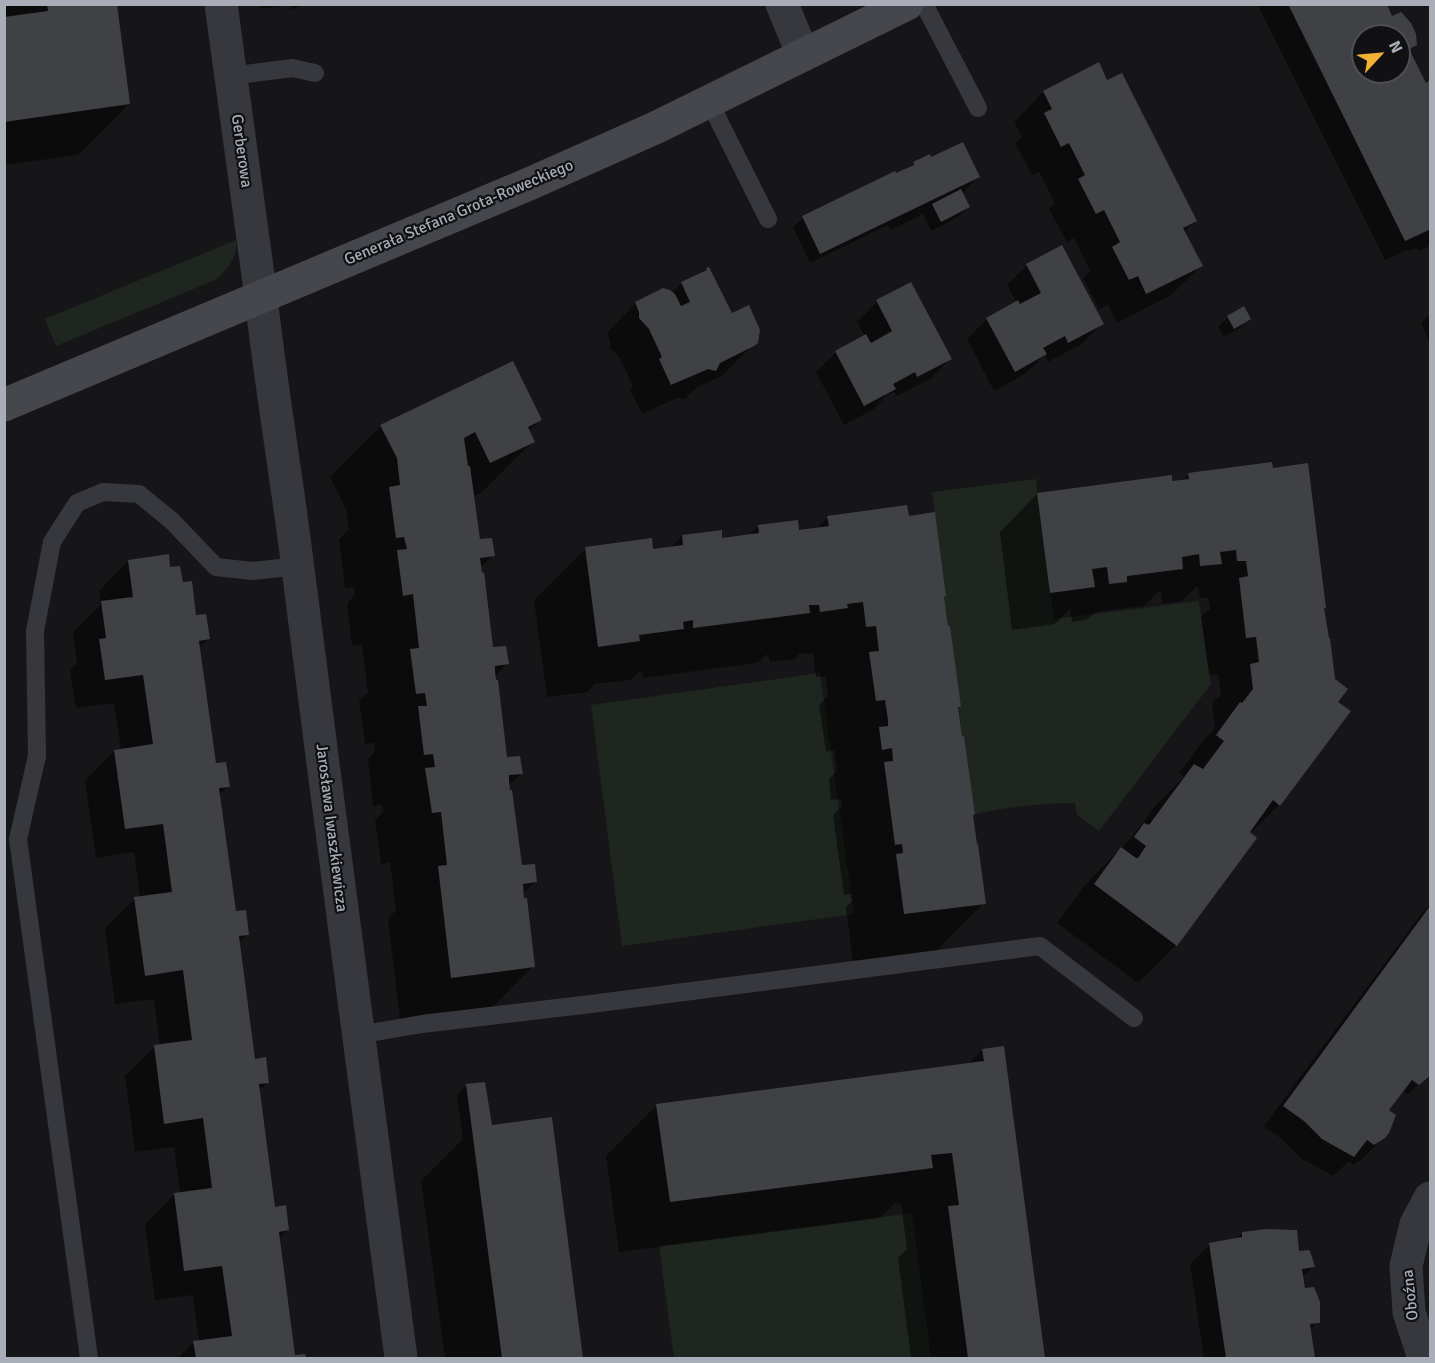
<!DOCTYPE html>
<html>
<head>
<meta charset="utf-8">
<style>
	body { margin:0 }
	#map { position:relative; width:1435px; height:1363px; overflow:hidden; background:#161618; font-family:Signika,sans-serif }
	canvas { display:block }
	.frame { position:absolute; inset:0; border:6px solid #a8adb8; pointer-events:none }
	.north { position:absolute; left:1351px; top:24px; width:60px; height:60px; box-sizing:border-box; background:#111113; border:2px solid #4d4f55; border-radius:50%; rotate:64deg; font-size:16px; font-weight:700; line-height:24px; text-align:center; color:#a8adb8 }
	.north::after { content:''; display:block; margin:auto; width:21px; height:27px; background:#f2b134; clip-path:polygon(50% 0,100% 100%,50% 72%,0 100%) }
</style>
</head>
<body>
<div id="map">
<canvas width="1435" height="1363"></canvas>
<div class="frame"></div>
<div class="north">N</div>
</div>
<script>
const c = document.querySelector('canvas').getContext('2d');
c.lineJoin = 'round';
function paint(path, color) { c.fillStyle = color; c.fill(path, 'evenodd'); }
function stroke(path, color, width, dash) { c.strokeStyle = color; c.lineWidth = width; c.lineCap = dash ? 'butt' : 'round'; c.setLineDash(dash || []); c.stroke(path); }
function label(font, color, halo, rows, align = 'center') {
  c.font = font + ' Signika,sans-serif'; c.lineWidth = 4.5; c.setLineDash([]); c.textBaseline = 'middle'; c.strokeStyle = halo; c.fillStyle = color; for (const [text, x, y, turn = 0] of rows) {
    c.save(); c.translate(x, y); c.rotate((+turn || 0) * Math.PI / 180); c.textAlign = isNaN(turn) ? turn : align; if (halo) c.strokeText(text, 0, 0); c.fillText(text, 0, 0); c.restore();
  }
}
const green = new Path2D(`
	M236,240c2,16 -8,30 -21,40l-159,66 -11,-27z
	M1036,479l1,14 17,126 145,-18 12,83 -112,147 -22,-16 -2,-12c-36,0 -66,4 -100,11l-11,-78h-2l-12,-110h-2l-4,-29 2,-1 -14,-104z
	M820,673l34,241 -232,32 -31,-241z
	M912,1213l19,145h-257l-15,-112z`);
const shadow = new Path2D(`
	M4,4h111l14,100 -51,51 -74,10z
	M260,4h43l-11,6 -1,-5 -30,4z
	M1257,4h128l7,14 23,26 -7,7 17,34 5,-3v164l-12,5 -2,-3 -7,3v-2l-24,11zM1363,36h36v36h-36z
	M1098,64l9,18 88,139 -11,11 17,34 -30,29 -54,28 -9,-18 -9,4 -16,-31 7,-7 -16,-33 -7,4 -18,-33 6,-6 -7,-14 -9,-17 -7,3 -17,-32 7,-6 -8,-15 29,-30z
	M930,160l48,17 -16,17 6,13 -10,10 -27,14 -8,-17 -32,16 -3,-5 -78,38 -17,-36 10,-9 104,-48 7,-7z
	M1027,265l75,59 -20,20 -34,18 -3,-7 -20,19 -31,17 -27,-52 20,-20 30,-16 -10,-18z
	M707,269l24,46 25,27 -33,33 -27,13 -11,11 -8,-1 -35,16 -12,-24 3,-3 -13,-29 -10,-10v-6l-3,-9 29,-30 36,-10 10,-10 20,-9z
	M910,284l40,75 -20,20 -33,17 -3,-5 -7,4 -13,14 -30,16 -28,-53 20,-20 29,-16 -8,-14 20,-20z
	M1243,308l6,10 -10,10 -15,9 -6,-10 9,-9z
	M1430,314v29l-9,-20z
	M540,420l-12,12 5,9 -51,51 -9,5 5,44 15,14 -13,13 12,81 15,14 -13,14 12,82 16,14 -14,13 12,81 16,14 -14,14 11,71 -51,52 -81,10 -13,-109 8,-9 -6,-48 -9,2 -6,-44 8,-8 -1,-8 -9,2 -5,-47 7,-8 -1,-8 -9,1 -6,-43 9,-8 -6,-48 -10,1 -5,-43 8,-8 -1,-8 -9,1 -6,-49 10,-10 -3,-20 -16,-32 51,-51z
	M1270,464l53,145 13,93 -57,103 -29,29 5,4 -79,107 -38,38 -81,-60 27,-37 47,-48 26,-34 27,-27 -5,-4 23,-31 13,-14 -3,-25 9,-8 -3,-21 -9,1 -8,-58 9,-8 -2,-11h-8l-2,-11h-2l-14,14 -20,3 -1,-12h-3l-14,14 -49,6 -7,7 -16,3 -2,-13 -15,15 -43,6 -12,-98 37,-38 134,-11 10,-1 7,-7z
	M828,517l79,1 36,80 28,218 13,87 -51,51 -80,10 -7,-57 6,-6 -1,-7 -7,1 -11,-80 9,-9 -1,-7 -10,1 -2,-21 8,-8 -3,-21 -8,2 -7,-47 9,-9 -3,-20 -9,1 -3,-24 -14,1 -4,5 -25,3 -2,-7h-2l-9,8 -114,15 -1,-7h-2l-9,9 -36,4 -8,8 -40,5 -13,-97 51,-51 67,2 18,-3 12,-12 39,3 28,-3 9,-10 40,6 18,-2z
	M128,561l41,8 13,14 13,34 13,22 -9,9 16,117 13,21 -9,9 15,118 14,21 -9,9 15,117 14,22 -10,9 16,118 13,21 -9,9 15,117 11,-1v3h-126l16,-16h5l-6,-47 -38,5 -10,-76 29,-29 6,-1 -6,-47 -39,5 -10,-76 29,-29 6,-1 -6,-47 -39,5 -10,-76 30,-29 5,-1 -6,-46 -38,6 -11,-77 29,-30 7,-1 -7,-47 -38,5 -6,-38 7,-6 -4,-32 28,-28 -2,-13z
	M1430,904v170l-22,20 -6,-4 -15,21 -3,26 -21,21 -10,7 -4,-4 -16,15 -31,-17 -18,-18 -20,-15 158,-213z
	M1003,1048l41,310h-133l-13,-100 9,-9 -6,-46 -7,1 -14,14 -261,34 -13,-96 51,-51 312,-41 13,-14z
	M467,1085l20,42 64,-8 31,239h-137l-24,-177 42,-42 -6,-44z
	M1242,1233l56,20 15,14 -11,11 2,12 14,32 -8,8 4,28h-110l-14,-94 20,-20 26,-4z`);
const building = new Path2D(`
	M47,4h70l13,100 -126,18v-105l44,-6z
	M1288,4h99l5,12 9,-4 10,11 5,11 1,11 -8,4 17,34 4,-3v154l-1,-4 -24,11zM1363,36h36v36h-36z
	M1099,62l8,18 15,-7 75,148 -14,7 20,38 -57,28 -8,-18 -9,4 -17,-33 8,-5 -16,-32 -8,4 -18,-35 7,-4 -16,-32 -8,4 -17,-34 8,-4 -9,-18z
	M963,142l17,35 -160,77 -18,-38 93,-45 1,2 18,-8 -1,-3 17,-8 1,3z
	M961,189l9,18 -29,15 -9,-18z
	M1062,245l42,79 -36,19 -3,-7 -22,12 4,6 -32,18 -29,-54 32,-18 2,4 21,-11 -15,-29z
	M709,267l23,46 17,-8 11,25 -2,13 -4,3 -34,17 -4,8 -8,-2 -37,16 -12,-26 3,-2 -13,-28 -10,-11v-6l-4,-10 28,-14 7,2 5,4 6,12 9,-4 -9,-20 26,-12 -1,-2z
	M911,282l41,77 -35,18 -2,-5 -22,12 3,5 -32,17 -29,-55 31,-17 5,9 21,-12 -16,-31z
	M1244,306l7,13 -17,10 -7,-13z
	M513,361l29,59 -14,7 7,15 -45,21 -15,-31 -11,6 4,28h2l10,73 12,-1 3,18 -15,2 1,7 1,8 2,-1 9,75 13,-1 3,18 -14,2v5l1,9h2l9,77 13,-1 3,18 -14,1v6l1,9h2l10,75 13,-1 2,18 -14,2 1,14h3l8,69 -84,11 -13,-112 9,-1 -6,-53 -9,1 -7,-45 10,-1 -2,-13 -9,1 -6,-49h9l-2,-13 -9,1 -6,-45 9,-1 -6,-54 -10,2 -6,-46 10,-1 -3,-12 -8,1 -7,-51 11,-2 -3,-27 -17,-33z
	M1272,462l1,6 35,-5 18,145h-2l5,30h1l5,41 13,10 -10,13 13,9 -71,95 -7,-6 -23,32 7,6 -80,108 -83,-62 27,-37 15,11h2l8,-12 -12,-9 10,-14 5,2 45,-61 9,5 21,-28 -8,-6 24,-33 2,1 11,-14 -3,-25 9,-2 -3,-25 -10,1 -7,-60 9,-2 -2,-15h-9l-1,-11 -16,2 2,12 -22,2 -1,-12 -17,3 1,12 -56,7v6l-18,2 -2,-17 -15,2 3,18 -45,6 -13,-100 135,-18v6l17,-2 -1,-6z
	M907,505l2,11 26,-4 11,84 -2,1 4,29h2l11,81h-3l4,29h2l11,78 -2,1 4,29h1l8,60 -82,10 -8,-60 7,-1 -1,-9 -7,1 -11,-83 9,-1 -1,-13 -10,2 -3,-23 9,-1v-6l-3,-20 -9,1 -7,-49 10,-1 -3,-25 -10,1 -3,-25 -16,2 1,4 -28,4 -1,-7h-10l1,8 -117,15v-8l-10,2 1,7 -45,6 1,6 -42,6 -13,-100 67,-9 1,11 30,-4 -1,-10 40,-5v8l37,-5 -1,-8 40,-5 1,10 30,-4 -2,-10z
	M169,554l1,13 10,-1 3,16 9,-1 4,34 10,-1 4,25 -11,2 17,122 10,-1 2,12 2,13 -11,1 17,123 10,-1 3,25 -10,1 16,123 11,-2 3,26 -10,1 16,123 11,-2 3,25 -10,2 16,123 10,-1 1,4h-110l-3,-17 39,-5 -10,-70 -38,5 -10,-78 38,-5 -9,-70 -39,6 -10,-79 38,-5 -9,-70 -38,6 -11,-79 38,-5 -9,-68 -38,5 -11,-79 39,-6 -10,-69 -38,5 -6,-41 7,-1 -5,-37 32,-4 -5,-37z
	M1430,906v170l-11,9 -7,-5 -23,30 7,5 -7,18 -4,5 -11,7 -7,-5 -13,17 -32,-18 -18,-18 -21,-15z
	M1004,1046l41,312h-77l-20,-152 11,-1 -7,-52 -21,2 2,13 -263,34 -14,-98 328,-43 -2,-12z
	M485,1082l7,43 60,-8 31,241h-81l-36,-274z
	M1266,1229l31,1 2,21 10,-1 2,4 4,13 -13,2 3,19 9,-1 6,15v21l-10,1 5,34h-89l-17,-115 33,-6v-5z`);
const lane = new Path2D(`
	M924,4l54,104
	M230,76l62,-8 23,5
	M709,101l59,118
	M358,1035l64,-11 169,-20 449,-58 94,72
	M89,1358l-71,-519 19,-83 -2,-125 17,-89 25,-39 26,-11 36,2 33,27 44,46 37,4 45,-5`);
const street = new Path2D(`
	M221,4l40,293c10,91 26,181 37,272 34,263 67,526 103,789
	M782,4l21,51
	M1424,1358l-15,-46 -3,-46 10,-42 14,-26`);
const secondary = new Path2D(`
	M4,405l525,-221 126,-56 252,-124`);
const streetNames = [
	["Gerberowa",241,151,82],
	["Generała Stefana Grota-Roweckiego",459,213,-23],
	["Jarosława Iwaszkiewicza",331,828,83],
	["Oboźna",1411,1295,-96]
];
paint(green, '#1e261f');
paint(shadow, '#0007');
paint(building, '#404145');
stroke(lane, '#37383d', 18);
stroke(street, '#37383d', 33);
stroke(secondary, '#45474d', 33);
label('16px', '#a8adb8', '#111113', streetNames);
</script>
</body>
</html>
